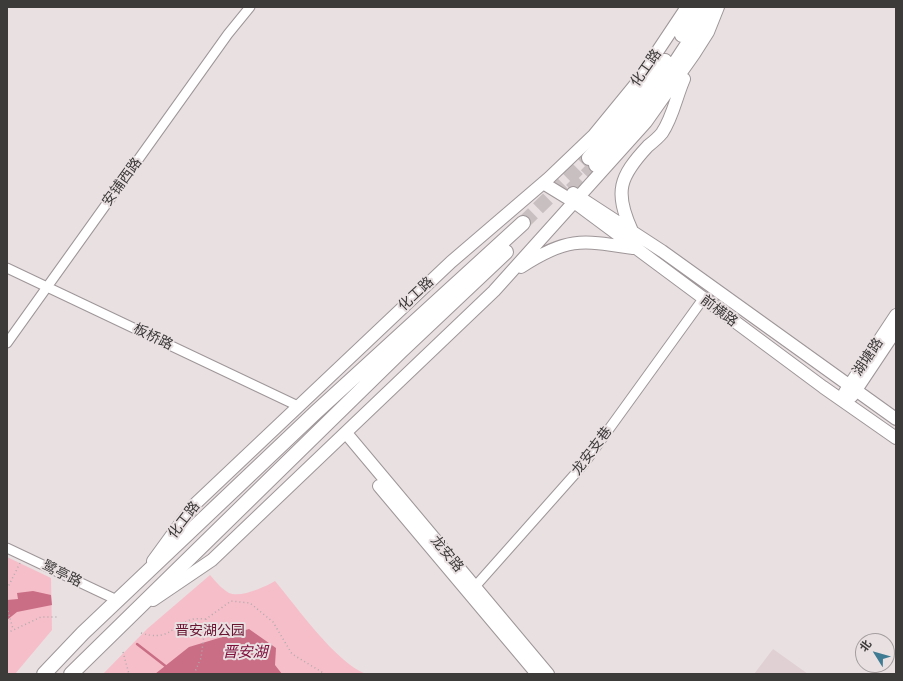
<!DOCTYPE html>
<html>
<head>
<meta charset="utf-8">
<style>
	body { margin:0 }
	#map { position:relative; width:903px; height:681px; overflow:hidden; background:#e9e0e2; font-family:"Alegreya Sans","Noto Sans SC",sans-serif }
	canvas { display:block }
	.frame { position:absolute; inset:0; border:8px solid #3d3a3a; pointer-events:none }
	.north { position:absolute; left:855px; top:633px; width:40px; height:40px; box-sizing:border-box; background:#e9e0e2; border:1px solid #a49e9f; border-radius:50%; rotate:307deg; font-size:11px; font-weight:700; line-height:16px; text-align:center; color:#3d3a3a }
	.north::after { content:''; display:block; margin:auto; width:14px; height:18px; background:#3f7c93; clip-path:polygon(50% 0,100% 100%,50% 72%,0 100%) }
</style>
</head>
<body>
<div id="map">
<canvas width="903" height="681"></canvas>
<div class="frame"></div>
<div class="north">北</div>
</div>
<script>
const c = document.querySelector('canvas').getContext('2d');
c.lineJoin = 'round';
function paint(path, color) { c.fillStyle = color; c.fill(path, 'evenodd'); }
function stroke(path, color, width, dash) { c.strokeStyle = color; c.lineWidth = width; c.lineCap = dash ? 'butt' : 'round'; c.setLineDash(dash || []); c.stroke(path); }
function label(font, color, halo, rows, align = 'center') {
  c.font = font + ' "Alegreya Sans","Noto Sans SC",sans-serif'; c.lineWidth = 4; c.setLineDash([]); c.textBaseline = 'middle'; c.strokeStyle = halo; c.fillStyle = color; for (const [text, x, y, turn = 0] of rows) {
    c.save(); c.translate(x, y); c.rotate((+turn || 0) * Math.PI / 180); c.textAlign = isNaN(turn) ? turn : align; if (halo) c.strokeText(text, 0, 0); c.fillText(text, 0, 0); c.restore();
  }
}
const built = new Path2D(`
	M773,649l35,25h-54z`);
const green = new Path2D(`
	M7,557l44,21 1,52 -37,44h-8z
	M210,575c5,6 12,14 19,18 12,5 36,-6 46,-12 22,26 60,81 91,93h-263l44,-45z`);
const water = new Path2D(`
	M33,591l18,4 1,10 -35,7 -10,8v-20l11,-1 -1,-6z
	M249,629l27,19 -1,17 7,9h-127l34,-27z`);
const stream = new Path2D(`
	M137,644l31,24`);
const highwayTunnel = new Path2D(`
	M571,190l25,-25
	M523,223l66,-65`);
const path = new Path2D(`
	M7,589l13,-26
	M7,607l6,22
	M7,633l34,-16h18
	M141,633c26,8 28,-4 49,-13 5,-2 11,-1 16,-1
	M123,652l6,22
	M194,674l7,-16 5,-39 25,-18 19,2 23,19 19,32 33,20`);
const minor = new Path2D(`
	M7,268l291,138
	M7,343l221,-309 22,-27
	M7,548l110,52
	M472,590l111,-125 120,-166`);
const major = new Path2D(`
	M543,183l31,19 249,185 73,51
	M573,193l89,58 234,168
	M632,231c-18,-39 -13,-54 16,-85 5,-4 10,-8 14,-13 11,-16 14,-36 22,-54
	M521,267c46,-30 60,-27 112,-19
	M845,392l51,-77
	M852,396l44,-66
	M346,433l202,241
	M379,486l158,188
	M153,561l40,-55 258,-244 98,-84 45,-43 41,-50 52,-78
	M153,600l59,-40 282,-269 152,-169 48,-68 14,-22 10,-25`);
const highway = new Path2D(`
	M682,35l9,-15 5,-13
	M589,158l46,-54 30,-43
	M596,165l32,-37 29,-37 55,-84
	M44,674l39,-41 233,-221 207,-189
	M71,674l330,-323 105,-99`);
const streetNames = [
	["化工路",646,68,-55],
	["安铺西路",122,182,-54],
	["化工路",416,294,-43],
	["前横路",719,311,37],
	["板桥路",153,337,26],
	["湖塘路",868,357,-56],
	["龙安支巷",592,451,-53],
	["化工路",184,520,-52],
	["龙安路",447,554,50],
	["鹭亭路",62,574,26]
];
const parkNames = [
	["晋安湖公园",210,631]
];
const waterNames = [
	["晋安湖",245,652]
];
paint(built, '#e1d0d3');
paint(green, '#f6bec9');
paint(water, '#c96e85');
stroke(stream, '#c96e85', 2.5);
stroke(highwayTunnel, '#c7bfc0', 14, [14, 7]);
stroke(minor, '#9e9698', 11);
stroke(major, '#9e9698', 14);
stroke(highway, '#9e9698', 16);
stroke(path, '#b1aaab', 1.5, [1, 3]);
stroke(minor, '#fff', 9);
stroke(major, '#fff', 12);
stroke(highway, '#fff', 14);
label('14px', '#3d3a3a', '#e9e0e2', streetNames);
label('14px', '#681532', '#e9e0e2', parkNames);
label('italic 15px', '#81103c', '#e9e0e2', waterNames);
</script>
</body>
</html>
